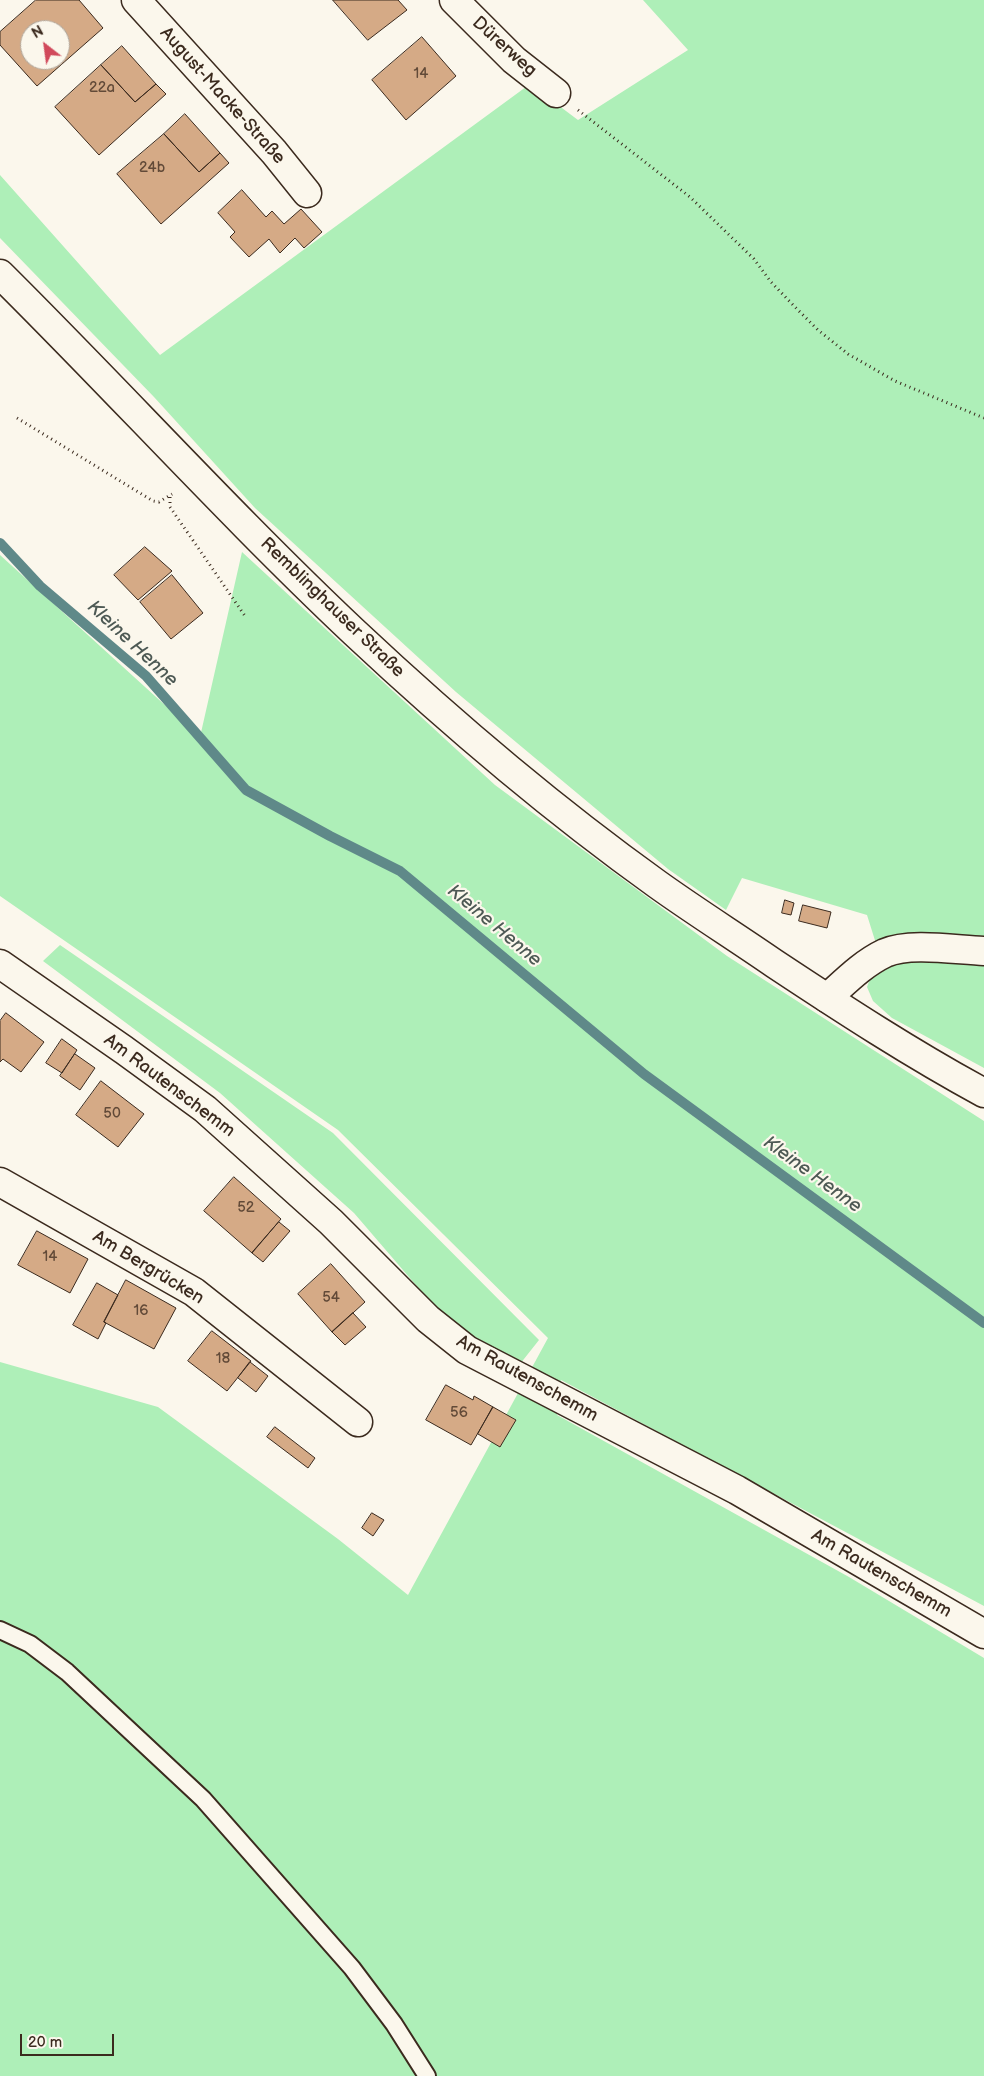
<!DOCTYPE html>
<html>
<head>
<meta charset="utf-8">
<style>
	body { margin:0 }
	#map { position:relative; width:984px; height:2076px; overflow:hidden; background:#fbf7ec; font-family:"Balsamiq Sans",sans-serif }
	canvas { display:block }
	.north { position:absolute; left:20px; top:20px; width:50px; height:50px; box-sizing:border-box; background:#fbf7ec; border:1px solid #aea59a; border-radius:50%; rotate:330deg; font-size:14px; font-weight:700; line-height:20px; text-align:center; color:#3b2a1e }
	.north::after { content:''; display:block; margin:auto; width:18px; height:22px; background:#d1495b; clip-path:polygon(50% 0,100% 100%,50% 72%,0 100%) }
	.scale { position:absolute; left:20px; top:2034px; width:94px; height:22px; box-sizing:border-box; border:2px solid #3b2a1e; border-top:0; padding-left:6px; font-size:15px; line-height:18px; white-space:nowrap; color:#3b2a1e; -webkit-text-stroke:4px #fbf7ec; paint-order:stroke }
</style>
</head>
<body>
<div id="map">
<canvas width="984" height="2076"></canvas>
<div class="north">N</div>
<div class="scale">20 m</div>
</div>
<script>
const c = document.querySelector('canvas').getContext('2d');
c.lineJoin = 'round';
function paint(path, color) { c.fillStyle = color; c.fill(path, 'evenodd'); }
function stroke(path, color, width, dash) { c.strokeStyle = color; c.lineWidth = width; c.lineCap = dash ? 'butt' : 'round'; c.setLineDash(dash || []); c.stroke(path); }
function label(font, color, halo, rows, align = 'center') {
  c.font = font + ' "Balsamiq Sans",sans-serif'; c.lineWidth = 4.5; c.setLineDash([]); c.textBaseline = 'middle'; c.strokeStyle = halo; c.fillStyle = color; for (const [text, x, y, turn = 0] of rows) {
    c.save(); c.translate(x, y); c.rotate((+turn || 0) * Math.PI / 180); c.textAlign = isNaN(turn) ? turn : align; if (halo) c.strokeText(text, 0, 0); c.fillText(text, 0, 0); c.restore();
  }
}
const green = new Path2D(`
	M643,0h341v1068l-92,-50 -19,-17 -6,-14 4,-11 13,-7 -17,-54 -125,-37 -16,32 -58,-41 -212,-177 -201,-184 -101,-111 -154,-159v-63l160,180 370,-271 48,36 110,-70z
	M242,552l253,233 232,171 257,165v485l-423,-226 -4,35 292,162 135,81v418h-984v-714l158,45 180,132 70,56 140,-257 -210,-208 -338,-234v-341l200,182z
	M60,945l273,188 206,207 -19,24 -44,-22 -31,-23 -91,-106 -134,-120 -177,-132z`);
const stream = new Path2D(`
	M0,543l40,43 106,90 100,114 84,46 70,35 244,203 340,249`);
const building = new Path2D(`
	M36,0h43l24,28 -66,58 -37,-41v-13zM30,30h30v30h-30z
	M333,0h65l9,10 -39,30z
	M422,37l34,39 -50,44 -34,-40z
	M122,46l34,38 -21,18 -34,-37z
	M101,65l34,37 21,-18 10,10 -67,61 -44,-48z
	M185,114l35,39 -21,19 -35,-38z
	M164,134l35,38 21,-19 9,10 -68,61 -44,-50z
	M242,190l24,27 6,-6 12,13 17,-15 21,23 -18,16 -9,-10 -15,15 -11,-14 -20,18 -19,-20 5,-5 -17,-19z
	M145,547l27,24 -34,29 -24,-25z
	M172,575l31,38 -32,26 -31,-37z
	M785,900l9,3 -3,12 -9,-2z
	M803,905l28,7 -4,16 -28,-7z
	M6,1013l38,29 -23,30 -18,-13 -3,3v-41z
	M62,1039l15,11 -15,23 -16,-10z
	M75,1054l20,14 -15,22 -20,-14z
	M101,1081l43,33 -26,33 -42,-32z
	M234,1177l47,42 -29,34 -48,-42z
	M279,1222l11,9 -27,31 -11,-9z
	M37,1231l51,28 -18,34 -52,-28z
	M331,1264l34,38 -33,30 -34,-38z
	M126,1280l50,28 -22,41 -50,-27z
	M97,1283l21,12 -14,27 2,1 -8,16 -25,-14z
	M353,1313l13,14 -21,18 -13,-13z
	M212,1331l39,30 -24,30 -39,-30z
	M250,1362l18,14 -12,16 -18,-14z
	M446,1385l27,15 1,-4 19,11 -22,38 -45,-25z
	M493,1407l23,13 -16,27 -22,-13z
	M275,1427l40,31 -7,10 -41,-31z
	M372,1513l12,7 -11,16 -11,-8z`);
const path = new Path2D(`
	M578,110l112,87 64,62 17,23 24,25 23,23 30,24 47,27 89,37
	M17,418l136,83 6,1 13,-8
	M170,497v10l75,109`);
const lane = new Path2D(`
	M0,1630l30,14 37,28 136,127 149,169 42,56 33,52`);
const street = new Path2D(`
	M136,0l138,152 33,41
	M454,0l60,60 42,33
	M0,964l124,86 81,59 126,113 97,97 39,31 270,140 247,144
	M827,998c18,-16 35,-34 58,-45 25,-11 71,-3 99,-2
	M0,1182l194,110 164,130`);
const secondary = new Path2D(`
	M0,274c119,118 232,243 354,358 96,90 197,176 303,252 39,28 79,53 118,80 68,45 137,90 209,129`);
const numberNames = [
	["14",421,74],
	["22a",102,88],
	["24b",152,168],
	["50",112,1114],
	["52",246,1208],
	["14",50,1257],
	["54",331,1298],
	["16",141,1311],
	["18",223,1359],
	["56",459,1413]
];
const streetNames = [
	["Dürerweg",504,47,42],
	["August-Macke-Straße",222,96,48],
	["Remblinghauser Straße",332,608,44],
	["Am Rautenschemm",169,1086,37],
	["Am Bergrücken",148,1268,31],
	["Am Rautenschemm",527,1379,29],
	["Am Rautenschemm",881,1574,30]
];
const waterNames = [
	["Kleine Henne",132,644,43],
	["Kleine Henne",494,926,40],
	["Kleine Henne",812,1175,36]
];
paint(green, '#aeefb8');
stroke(stream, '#5f8989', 10);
paint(building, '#d5aa86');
stroke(building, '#3b2a1e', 1);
stroke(lane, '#3b2a1e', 20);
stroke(street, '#3b2a1e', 31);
stroke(secondary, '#3b2a1e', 31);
stroke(path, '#3b2a1e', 3, [1, 4]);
stroke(lane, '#fbf7ec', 16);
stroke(street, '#fbf7ec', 28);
stroke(secondary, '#fbf7ec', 28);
label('15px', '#624a38', null, numberNames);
label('18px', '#3b2a1e', '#fbf7ec', streetNames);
label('italic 19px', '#4d5954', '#fbf7ec', waterNames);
</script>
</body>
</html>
